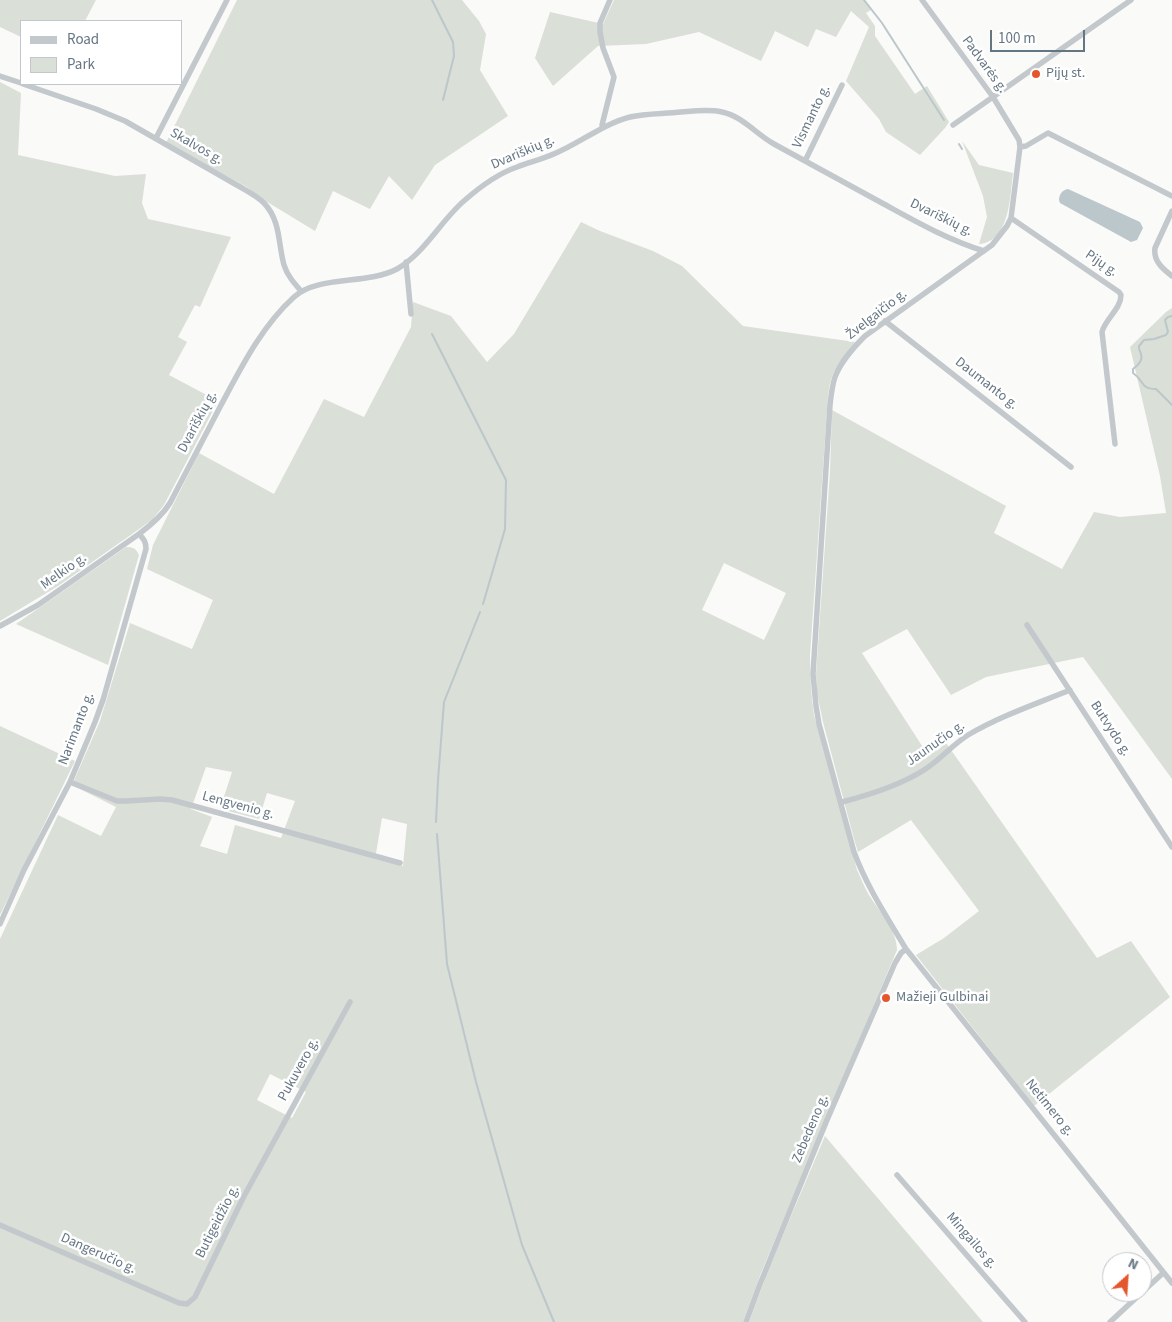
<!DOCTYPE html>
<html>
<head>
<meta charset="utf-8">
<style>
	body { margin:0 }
	#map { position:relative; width:1172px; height:1322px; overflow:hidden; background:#fafaf8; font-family:"Source Sans 3",sans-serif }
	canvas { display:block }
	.legend { position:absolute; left:20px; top:20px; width:162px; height:65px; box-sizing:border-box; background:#fff; border:1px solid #c1c8cd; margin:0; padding:6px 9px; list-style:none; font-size:15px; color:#657683 }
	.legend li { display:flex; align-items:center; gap:10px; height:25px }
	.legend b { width:25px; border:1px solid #c1c8cd }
	.north { position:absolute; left:1102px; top:1252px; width:50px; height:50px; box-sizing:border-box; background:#fff; border:1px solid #c1c8cd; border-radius:50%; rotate:26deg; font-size:14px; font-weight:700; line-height:20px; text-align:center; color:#657683 }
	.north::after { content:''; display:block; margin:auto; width:18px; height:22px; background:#e4572e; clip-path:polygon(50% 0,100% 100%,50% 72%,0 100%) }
	.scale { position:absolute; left:990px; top:30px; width:95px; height:22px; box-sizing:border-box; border:2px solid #657683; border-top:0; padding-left:6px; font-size:15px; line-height:18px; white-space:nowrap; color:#657683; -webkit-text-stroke:4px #fff; paint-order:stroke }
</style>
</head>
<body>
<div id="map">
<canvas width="1172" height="1322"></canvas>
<ul class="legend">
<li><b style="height:6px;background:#c3c8cc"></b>Road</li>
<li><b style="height:14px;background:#dadfd7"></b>Park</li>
</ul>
<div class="north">N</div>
<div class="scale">100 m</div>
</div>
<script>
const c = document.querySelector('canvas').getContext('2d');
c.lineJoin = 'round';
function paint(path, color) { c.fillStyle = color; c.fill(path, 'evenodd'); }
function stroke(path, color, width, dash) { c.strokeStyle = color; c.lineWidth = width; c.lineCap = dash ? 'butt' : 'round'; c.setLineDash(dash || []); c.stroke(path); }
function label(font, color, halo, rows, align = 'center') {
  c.font = font + ' "Source Sans 3",sans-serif'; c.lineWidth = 5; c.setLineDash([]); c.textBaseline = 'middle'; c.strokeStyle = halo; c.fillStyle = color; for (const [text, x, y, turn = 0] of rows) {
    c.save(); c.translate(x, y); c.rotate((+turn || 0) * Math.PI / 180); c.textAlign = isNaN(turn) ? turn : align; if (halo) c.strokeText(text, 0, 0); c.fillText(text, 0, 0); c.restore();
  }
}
const green = new Path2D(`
	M0,0h96l-11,21h-64v16l-21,-10z
	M237,0h225l17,21 7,13 -6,36 28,46 -73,49 -23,35 -23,-24 -19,33 -37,-18 -18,40 -51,-31 -19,-14 -79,-43z
	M614,0h250l7,10 -5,3 9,13v10l40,58 12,-8 22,36 -4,6 -25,27 -34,-23 -7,-13 -33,-38 23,-54 -18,-16 -15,26 -20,-8 -8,18 -33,-16 -14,30 -62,-29 -53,12 -48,2 -45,40 -18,-28 15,-46 53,12z
	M0,82l21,11 -3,62 97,21 31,-2 -4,29 6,16 83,18 -31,70 -5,-2 -17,32 9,5 -18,33 49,26 -54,104 -12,15 -94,66 -58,35z
	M962,141l17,24 34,8c-3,23 -3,69 -34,71l8,-27 -4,-21z
	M581,222l19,9 53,20 29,15 61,60 112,16c-9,12 -20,24 -24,38 -2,5 -2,11 -3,16l-18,259c0,20 1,40 4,60l43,155c4,8 7,17 12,25 10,16 28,35 28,55l-136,323 -18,49h-743v-383l58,-124 43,21 15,-29 -44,-22 28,-64 30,-98 62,26 21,-49 -66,-31 6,-24 46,-92 75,41 50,-95 40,18 47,-90 2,-25 38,14 36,46 27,-28zM724,563l62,30 -22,47 -62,-30zM206,767l26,5 -12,37 39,10 8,-26 28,8 -14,37 -46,-13 -8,29 -27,-8 12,-29 -21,-8zM382,818l25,6 -4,42 -28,-7zM270,1074l36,18 -14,26 -35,-18z
	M1172,308v471l-89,-122 -97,20 -35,18 -44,-66 -45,24 64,99 18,-12 153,218 34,-17 39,56 -136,109 -118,-151 28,-17 35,-27 -68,-91 -53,32 -4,-13 -31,-117 -6,-29 -1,-19 14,-202 2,-62 174,96 -12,27 68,36 32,-57 26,5 46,-4 -6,-37 -30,-129 36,-35z
	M126,547c8,0 10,2 13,8l-31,110 -92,-41z
	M0,726l75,35 -75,154z
	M825,1136l158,186h-234l20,-54z`);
const water = new Path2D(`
	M1068,189l72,33 3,6 -6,12 -6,2 -71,-39 -1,-3c0,-5 3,-10 9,-11z`);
const stream = new Path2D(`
	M432,0l21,42 1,14 -11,44
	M864,0l18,23 62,97
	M959,144l3,5
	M1172,316l-4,1 -3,3 3,12 -2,3 -12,4 -10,1 -5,6v3c5,9 2,14 -6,20v4c12,8 7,16 23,16l16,16
	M432,334l74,146 -1,49 -22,75
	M436,822l2,-42 6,-78 36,-90
	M437,834l10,130 29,118 46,163 32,77`);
const minor = new Path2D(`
	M922,0l71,97 26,43 1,7 -9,71 -4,8 -15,19 -127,91c-12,12 -24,25 -30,41 -3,9 -4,19 -5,28l-17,269 3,32 3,18 35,128c13,35 33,65 52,97l266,334
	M0,76l21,7
	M23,84l73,25 29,12 117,67c7,4 16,9 22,15 17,18 14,41 20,62 3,10 10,18 17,26
	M953,125l178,-125
	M603,128l-1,-3 12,-48 -11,-29 -3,-16v-9l10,-23
	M156,138l71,-138
	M1020,147l6,-1 22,-13 124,63
	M805,161l37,-76
	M1172,211l-17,37c-2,13 8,21 17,28
	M1011,218l108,74 2,3c0,14 -16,24 -19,37l13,112
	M406,262l5,52
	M885,321l186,146
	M1027,625l145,222
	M0,626l38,-21 101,-71c12,-9 23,-18 31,-31 17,-32 33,-64 50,-96 21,-39 41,-80 74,-110 24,-22 73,-12 103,-28 27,-15 45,-50 68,-69 16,-14 32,-26 52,-33 13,-5 26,-8 39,-14 24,-10 47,-29 74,-36 16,-4 34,-3 51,-5 13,-1 27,-3 41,0 20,4 34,22 52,32 36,20 72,39 108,59 33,18 66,37 102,48
	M70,782l47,19h9l34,-2 12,1 228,63
	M842,802c27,-7 57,-16 82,-32 16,-10 28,-25 44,-35 32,-19 68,-31 102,-45
	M0,924l24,-54 46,-88 25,-60 8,-22 43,-151c0,-7 -2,-10 -7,-15
	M897,1175l128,147
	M0,1225l179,78 8,1 8,-7 48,-99 107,-196
	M746,1322l14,-38 67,-164 68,-157 6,-10 5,-4
	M1110,1322l53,-49`);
const markers = [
	[1036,74,5,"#e4572e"],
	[886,998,5,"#e4572e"]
];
const streetNames = [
	["Padvarės g.",984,65,54],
	["Vismanto g.",812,117,-64],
	["Skalvos g.",196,147,30],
	["Dvariškių g.",523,153,-23],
	["Dvariškių g.",941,218,26],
	["Pijų g.",1101,264,34],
	["Žvelgaičio g.",877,315,-38],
	["Daumanto g.",986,384,38],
	["Dvariškių g.",198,422,-62],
	["Melkio g.",64,572,-35],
	["Narimanto g.",77,729,-69],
	["Butvydo g.",1110,729,57],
	["Jaunučio g.",936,744,-35],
	["Lengvenio g.",238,806,15],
	["Pukuvero g.",299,1070,-61],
	["Netimero g.",1049,1108,51],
	["Zebedeno g.",811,1129,-67],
	["Butigeidžio g.",218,1222,-63],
	["Mingailos g.",971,1241,49],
	["Dangeručio g.",98,1254,24]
];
const poiNames = [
	["Pijų st.",1046,74],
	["Mažieji Gulbinai",896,998]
];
paint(green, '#dadfd7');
paint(water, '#bbc7cb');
stroke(stream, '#bbc7cb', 2);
stroke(minor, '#c3c8cc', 5.5);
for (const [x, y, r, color] of markers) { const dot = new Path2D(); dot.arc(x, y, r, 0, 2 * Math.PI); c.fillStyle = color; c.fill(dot); stroke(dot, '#fff', 2); }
label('14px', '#657683', '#fff', streetNames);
label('14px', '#657683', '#fff', poiNames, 'left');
</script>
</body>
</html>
